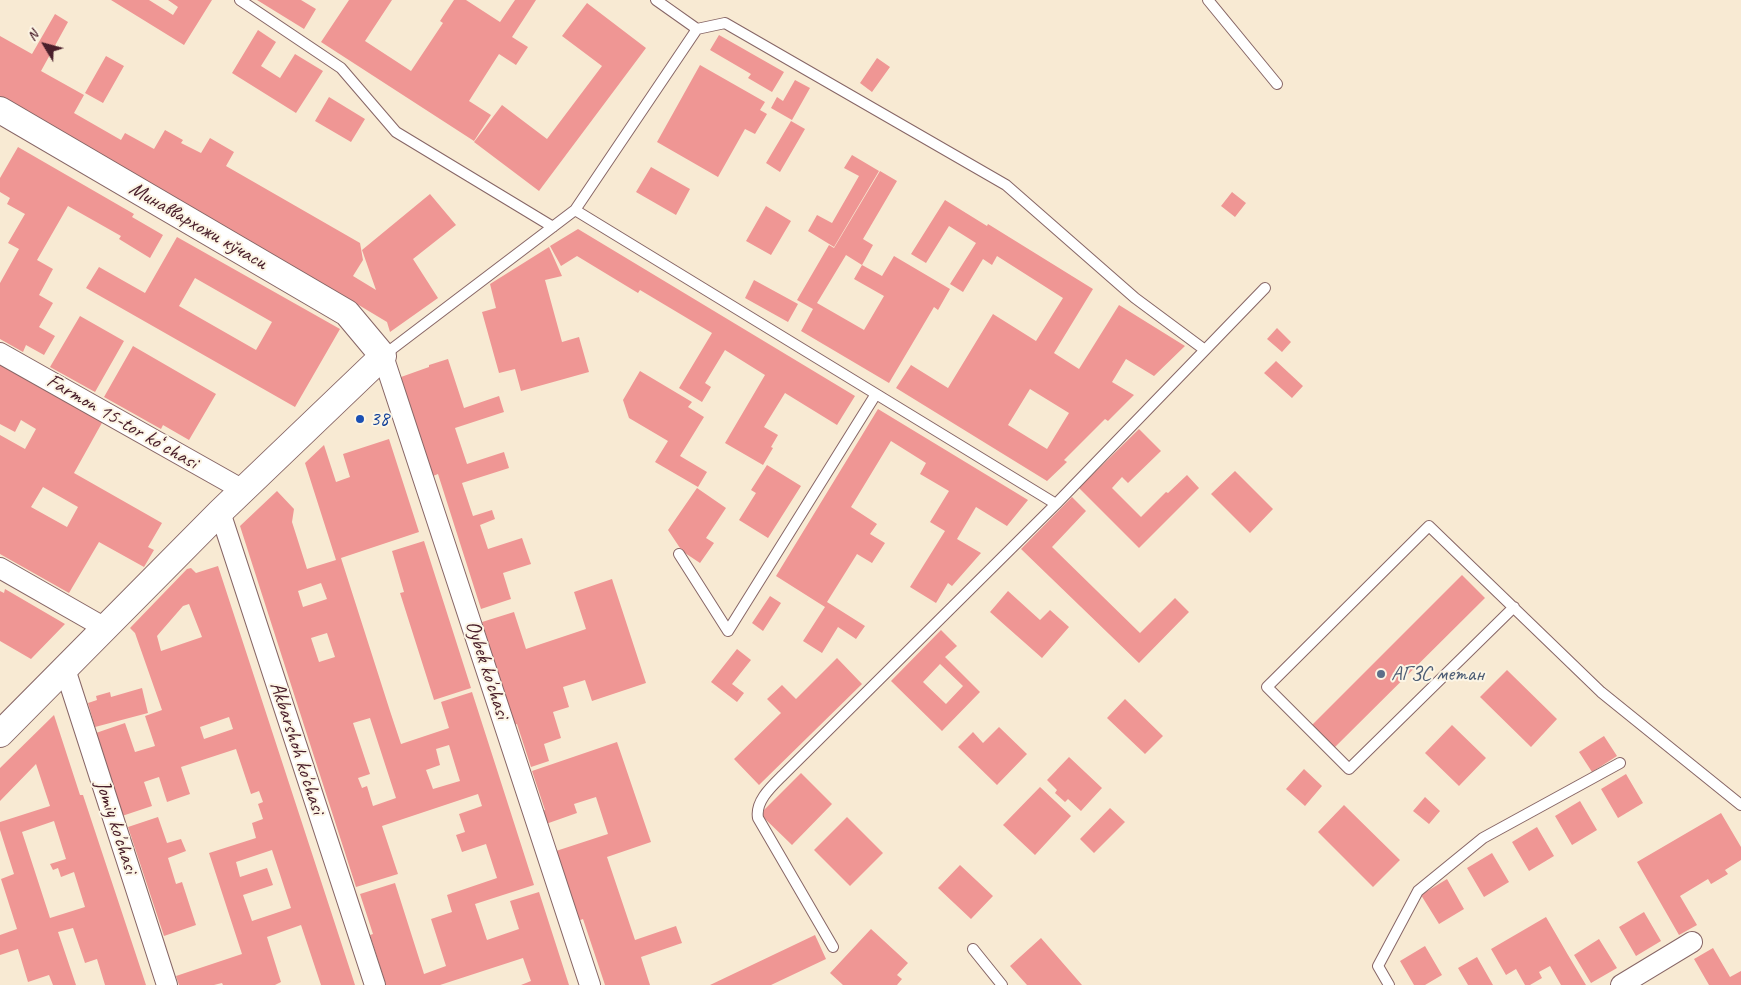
<!DOCTYPE html>
<html>
<head>
<meta charset="utf-8">
<style>
	body { margin:0 }
	#map { position:relative; width:1741px; height:985px; overflow:hidden; background:#f8ead3; font-family:Caveat,sans-serif }
	canvas { display:block }
	.north { position:absolute; left:20px; top:20px; width:50px; height:50px; -webkit-text-stroke:4px #fcf5e5; paint-order:stroke; rotate:307deg; font-size:14px; font-weight:700; line-height:20px; text-align:center; color:#4a1f2b }
	.north::after { content:''; display:block; margin:auto; width:18px; height:22px; background:#4a1f2b; clip-path:polygon(50% 0,100% 100%,50% 72%,0 100%) }
</style>
</head>
<body>
<div id="map">
<canvas width="1741" height="985"></canvas>
<div class="north">N</div>
</div>
<script>
const c = document.querySelector('canvas').getContext('2d');
c.lineJoin = 'round';
function paint(path, color) { c.fillStyle = color; c.fill(path, 'evenodd'); }
function stroke(path, color, width, dash) { c.strokeStyle = color; c.lineWidth = width; c.lineCap = dash ? 'butt' : 'round'; c.setLineDash(dash || []); c.stroke(path); }
function label(font, color, halo, rows, align = 'center') {
  c.font = font + ' Caveat,sans-serif'; c.lineWidth = 4; c.setLineDash([]); c.textBaseline = 'middle'; c.strokeStyle = halo; c.fillStyle = color; for (const [text, x, y, turn = 0] of rows) {
    c.save(); c.translate(x, y); c.rotate((+turn || 0) * Math.PI / 180); c.textAlign = isNaN(turn) ? turn : align; if (halo) c.strokeText(text, 0, 0); c.fillText(text, 0, 0); c.restore();
  }
}
const building = new Path2D(`
	M111,0h38l24,15 5,-8 -10,-7h44l-28,45z
	M257,0h44l15,9 -12,20z
	M349,0h43l-27,41 46,30 32,-48 -3,-2 14,-21h12l34,22 15,-22h21l-24,37 16,10 -12,18 -17,-11 -30,47 22,14 -17,26 -153,-99z
	M587,3l59,45 -107,143 -65,-49 28,-37 45,34 55,-73 -40,-30z
	M55,14l13,8 -27,49 43,24 -10,18 47,27 4,-7 29,16 11,-19 18,10 -2,3 20,10 9,-15 24,14 -8,14 134,77 3,17 -10,16 23,14 -14,-40 68,-56 26,31 -43,34 25,39 -48,34 -3,-10 -60,-36 -2,3 -325,-193v-60l32,18z
	M258,30l18,12 -15,24 19,12 15,-24 28,17 -27,42 -64,-40z
	M719,35l65,37 -12,20 -24,-14 3,-4 -41,-24z
	M106,56l18,10 -21,37 -18,-10z
	M877,58l13,9 -18,25 -12,-9z
	M700,65l65,37 -5,8 7,4 -12,20 -10,-5 -27,48 -61,-35z
	M795,80l15,8 -18,32 -21,-12 6,-11 6,4z
	M329,97l36,22 -14,23 -36,-21z
	M791,121l14,8 -25,43 -14,-9z
	M18,147l116,67 -2,3 31,18 -13,23 -31,-19 2,-3 -53,-30 -31,54 16,9 -14,26 14,8 -14,24 16,9 -11,19 -18,-10 -3,7 -23,-13v-56l19,-34 -11,-6 17,-29 -18,-10 3,-6 -10,-6v-14z
	M852,155l27,16 -45,76 -26,-16 9,-16 15,8 27,-47 -15,-8z
	M651,167l39,22 -14,26 -40,-23z
	M880,171l17,10 -34,58 10,6 -11,20 -16,-10 -29,48 47,27 20,-34 -30,-17 8,-14 20,11 12,-20 56,33 -12,21 -4,-3 -45,76 -88,-52 12,-22 -16,-9 32,-55 5,3z
	M1232,192l14,11 -11,14 -14,-11z
	M945,200l42,26 1,-2 105,65 -39,64 25,16 40,-64 66,41 -31,30 -28,-17 -14,23 22,13 -26,26 -3,-2 -41,41 3,2 -20,19 -151,-93 15,-23 37,23 45,-74 43,27 27,-43 -66,-42 -5,9 -9,-6 -20,33 -13,-8 26,-41 -27,-17 -23,37 -15,-9zM1030,389l39,24 -22,36 -39,-24z
	M766,206l25,15 -20,34 -25,-14z
	M578,229l277,167 -18,29 -52,-32 -21,34 14,8 -7,12 2,1 -10,17 -38,-22 40,-68 -40,-25 -20,33 6,4 -9,15 -23,-14 33,-55 -72,-43 -2,3 -61,-37 -16,10 -11,-20z
	M177,237l163,92 -45,78 -209,-119 13,-21 46,26zM195,278l77,44 -16,28 -77,-44z
	M549,247l13,29 -17,4 17,62 17,-5 10,35 -68,19 -6,-22 -16,4 -17,-61 14,-4 -6,-24z
	M754,280l44,24 -10,18 -43,-24z
	M80,316l44,25 -29,51 -45,-25z
	M1277,328l14,14 -9,10 -15,-13z
	M133,346l83,48 -27,46 -26,-15 -2,4 -57,-32z
	M448,359l16,49 35,-12 5,16 -49,16 12,36 37,-12 5,16 -47,15 11,33 19,-6 3,9 -15,6 8,24 34,-11 9,26 -28,9 8,26 -30,10 -43,-135 -5,2 -32,-99 28,-10v-2z
	M1276,361l27,25 -11,12 -28,-25z
	M0,363l103,58 -29,52 88,50 -14,24 6,3 -10,17 -45,-25 -30,51 -69,-39v-119l25,14 11,-20 -15,-9 -6,12 -15,-8zM43,487l35,20 -11,20 -36,-20z
	M640,371l52,31 -4,5 16,10 -24,39 27,16 -9,15 -43,-25 13,-21 -39,-23 -6,-18z
	M878,409l150,91 -21,26 -31,-19 -19,32 24,14 -29,33 -4,-3 -12,20 -26,-16 35,-56 -15,-9 19,-31 -29,-17 6,-11 -35,-22 -40,66 26,17 -7,10 15,9 -13,20 -15,-9 -30,48 38,24 -9,13 -18,-12 -16,26 -19,-12 22,-34 -49,-31z
	M1139,429l22,22 -33,32 -6,-6 -10,11 29,29 25,-25 2,1 19,-18 12,13 -60,60 -60,-60z
	M389,439l30,93 -78,26 49,153 11,33 48,-16 -8,-26 31,-10 62,193 -59,19 12,36 32,-11 -9,-28 29,-9 30,93h-48l10,-4 -8,-23 -83,27h-54l-16,-50 3,-1 -13,-40 35,-11 29,91 22,-8 -15,-47 21,-7 -5,-17 50,-17 -11,-34 -24,8 -6,-17 9,-3 -6,-18 23,-8 -4,-12 -96,32 16,48 -42,13 -116,-361 37,-35 17,18 -2,13 15,47 29,-9 -31,-97 19,-18 12,37 14,-5 -7,-23zM321,583l6,16 -24,8 -5,-16zM327,633l8,24 -16,5 -8,-24zM370,718l26,80 -23,8 -6,-20 -5,2 -4,-10 12,-4 -17,-51zM449,745l11,36 -27,8 -7,-19 14,-5 -4,-16z
	M767,465l34,21 -33,52 -29,-18 17,-27 -5,-3z
	M1235,471l38,38 -23,24 -39,-39z
	M697,488l29,20 -20,30 8,5 -14,20 -18,-12 -14,-21z
	M1072,497l14,14 -34,36 88,86 35,-35 14,14 -50,51 -118,-114z
	M424,541l47,147 -37,12 -34,-107 4,-1 -12,-41z
	M218,566l137,419h-34l-20,-60 -34,12 14,45 -6,3h-52l-1,-2 -8,2h-35l-3,-9 66,-22 -33,-101 47,-15 -4,-15 11,-4 -5,-15 5,-2 -4,-11 -8,3 -15,-45 -55,18 9,27 -23,8 -8,-25 -15,5 8,24 -30,10 -29,-82 32,-11 10,29 20,-6 -10,-30 17,-6 -27,-77 -5,-5 57,-59 4,-1 5,5zM189,604l13,33 -41,14 -4,-15 26,-30zM229,717l4,12 -29,10 -4,-12zM272,850l19,58 -39,13 -9,-26 30,-10 -6,-17 -27,9 -4,-15z
	M1462,575l23,23 -151,150 -23,-22z
	M612,579l34,104 -54,18 -7,-21 -22,7 6,20 -16,5 8,26 -17,6 5,17 -18,6 -14,-43 -3,1 -32,-103 32,-10 12,37 60,-20 -12,-37z
	M5,589l60,35 -34,35 -31,-18v-50l4,2z
	M1008,591l32,29 10,-10 19,17 -27,31 -52,-46z
	M770,596l11,7 -18,28 -11,-8z
	M941,630l16,16 -12,11 35,35 -38,39 -51,-50zM940,664l23,22 -17,18 -23,-22z
	M737,649l14,11 -19,24 12,9 -7,9 -26,-20z
	M837,658l25,26 -103,101 -25,-26 47,-46 -14,-14 15,-14 14,14z
	M1507,670l50,49 -26,28 -51,-50z
	M142,688l6,25 -53,14 -7,-24 9,-3 -1,-4 14,-4 1,5z
	M1125,699l38,37 -18,18 -38,-36z
	M54,715l26,80h3l63,190h-41l-8,-26 -12,4 -12,-35 -15,4 18,53h-23l-4,-10 -21,7 -10,-33 -18,6v-20l17,-6 -16,-50 13,-5 -14,-44v-8l50,-16 -14,-42 -36,37v-33zM54,821l12,38 -16,5 3,6 5,-2 3,9 13,-5 11,35 -35,11 -28,-86z
	M1452,725l34,33 -27,28 -34,-33z
	M999,727l28,27 -30,31 -39,-38 15,-15 10,11z
	M1604,736l13,20 -25,16 -13,-20z
	M617,742l34,100 -44,15 28,83 41,-14 6,17 -41,14 9,28h-45l-22,-66 -8,3 -19,-71 52,-17 -12,-37 -22,7 3,9 -34,12 -5,-13 7,-2 -13,-39z
	M1069,757l33,31 -21,23 -13,-12 -3,3 -10,-9 2,-3 -10,-10z
	M1304,769l18,17 -17,20 -19,-17z
	M801,773l31,31 -40,41 -32,-31z
	M1626,774l17,29 -25,15 -17,-29z
	M1040,787l31,29 -36,39 -32,-30z
	M1425,797l15,14 -11,13 -16,-13z
	M1580,801l17,29 -25,15 -17,-29z
	M1344,805l56,55 -27,27 -55,-55z
	M1110,808l15,14 -31,31 -14,-14z
	M1721,813l20,34v13l-16,10 3,4 -17,10 -3,-5 -28,17 17,29 -18,10 -42,-73z
	M158,817l9,26 14,-4 5,12 -18,7 8,26 6,-2 14,43 -32,11 -36,-109z
	M847,817l36,36 -33,33 -36,-36z
	M1537,827l17,29 -25,15 -17,-29z
	M1492,853l17,29 -25,15 -17,-29z
	M960,865l33,31 -22,23 -33,-31z
	M1447,879l17,30 -25,15 -18,-29z
	M1644,912l17,29 -25,15 -17,-29z
	M1546,917l22,38 18,30h-25l-11,-19 -11,6 3,6 -12,7h-5l-9,-16 -10,6 -15,-26z
	M871,929l37,34 -11,12 5,4 -5,6h-54l-13,-12z
	M815,935l11,24 -55,26h-61z
	M1041,938l41,47h-55l-17,-19z
	M1599,939l18,29 -26,15 -17,-28z
	M1425,946l17,29 -17,10h-11l-14,-24z
	M1713,948l17,29 11,-6v14h-32l-15,-26z
	M1477,957l16,28h-25l-10,-17z`);
const service = new Path2D(`
	M240,0l101,68 55,64 157,95
	M656,0l41,29
	M1208,0l69,84
	M575,210l122,-181 28,-6 281,162 129,113 70,52
	M384,355l191,-145 481,294 209,-216
	M679,554l49,77 148,-237
	M1514,607l-165,162 -82,-82 162,-161 172,166 140,113
	M833,947l-75,-129c-3,-17 14,-32 25,-43l273,-271
	M973,949l29,36
	M1389,985l-11,-19 40,-75 65,-53 137,-75`);
const minor = new Path2D(`
	M0,353l243,137
	M383,356l207,629
	M220,512l155,473
	M0,568l105,60
	M65,669l102,316
	M1621,985l71,-43`);
const tertiary = new Path2D(`
	M0,110l347,203 36,43 -163,156 -220,222`);
const markers = [
	[360,419,5,"#1a4fb4"],
	[1381,674,5,"#5c6f8a"]
];
const streetNames = [
	["Минаввархожи кўчаси",198,226,30],
	["Farmon 15-tor koʻchasi",122,422,30],
	["Oybek ko'chasi",487,670,72],
	["Akbarshoh ko'chasi",297,748,72],
	["Jomiy ko'chasi",116,827,72]
];
const transitNames = [
	["38",370,419]
];
const serviceNames = [
	["АГЗС метан",1391,674]
];
paint(building, '#ef9694');
stroke(service, '#876666', 12);
stroke(minor, '#876666', 22);
stroke(tertiary, '#876666', 28);
stroke(service, '#fff', 10);
stroke(minor, '#fff', 20);
stroke(tertiary, '#fff', 26);
for (const [x, y, r, color] of markers) { const dot = new Path2D(); dot.arc(x, y, r, 0, 2 * Math.PI); c.fillStyle = color; c.fill(dot); stroke(dot, '#fcf5e5', 2); }
label('21px', '#4a1f2b', '#fcf5e5', streetNames);
label('21px', '#164399', '#fcf5e5', transitNames, 'left');
label('21px', '#4e5e75', '#fcf5e5', serviceNames, 'left');
</script>
</body>
</html>
